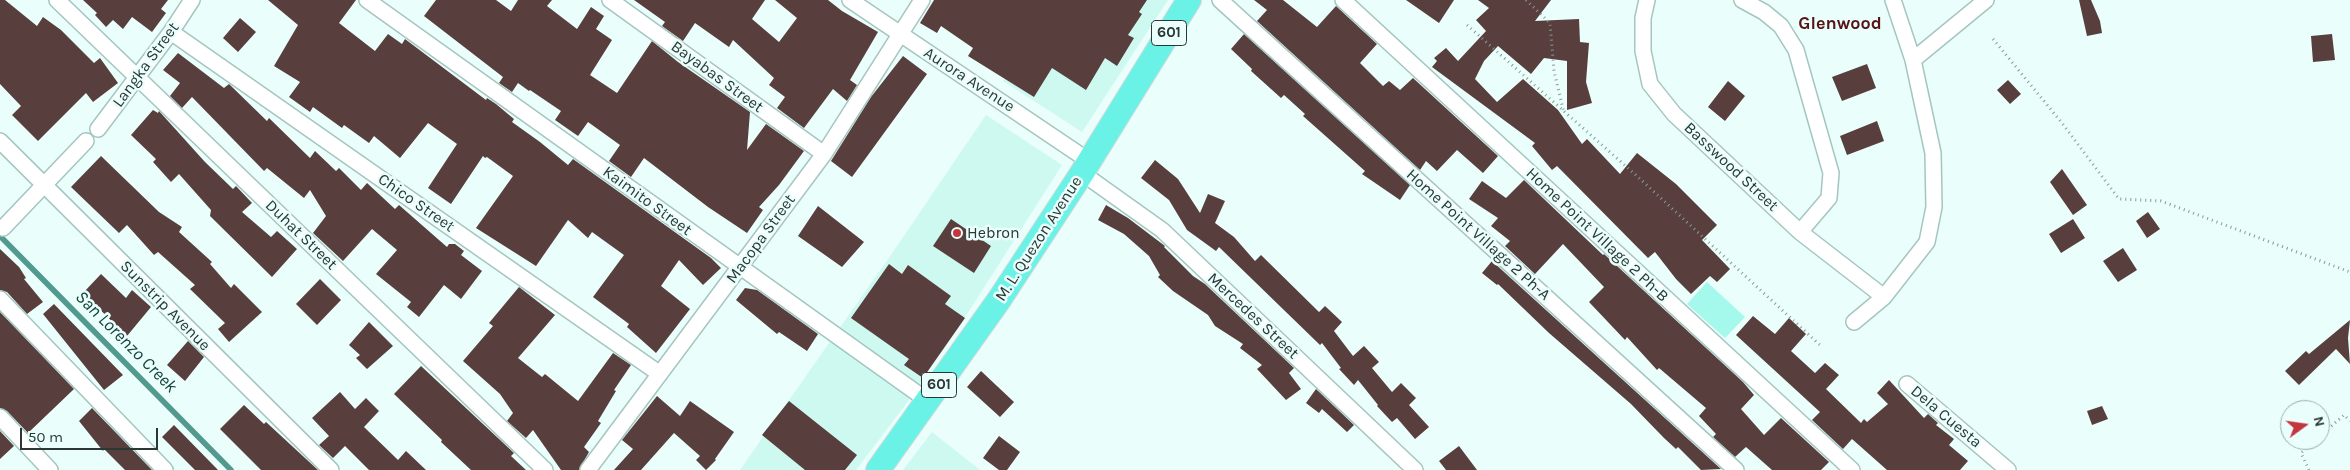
<!DOCTYPE html>
<html>
<head>
<meta charset="utf-8">
<style>
	body { margin:0 }
	#map { position:relative; width:2350px; height:470px; overflow:hidden; background:#eafefb; font-family:Karla,sans-serif }
	canvas { display:block }
	.north { position:absolute; left:2280px; top:400px; width:50px; height:50px; box-sizing:border-box; background:#eafefb; border:1px solid #9daeac; border-radius:50%; rotate:76deg; font-size:14px; font-weight:700; line-height:20px; text-align:center; color:#2a3735 }
	.north::after { content:''; display:block; margin:auto; width:18px; height:22px; background:#c5353f; clip-path:polygon(50% 0,100% 100%,50% 72%,0 100%) }
	.scale { position:absolute; left:20px; top:428px; width:138px; height:22px; box-sizing:border-box; border:2px solid #2a3735; border-top:0; padding-left:6px; font-size:15px; line-height:18px; white-space:nowrap; color:#2a3735; -webkit-text-stroke:4px #eafefb; paint-order:stroke }
</style>
</head>
<body>
<div id="map">
<canvas width="2350" height="470"></canvas>
<div class="north">N</div>
<div class="scale">50 m</div>
</div>
<script>
const c = document.querySelector('canvas').getContext('2d');
c.lineJoin = 'round';
function paint(path, color) { c.fillStyle = color; c.fill(path, 'evenodd'); }
function stroke(path, color, width, dash) { c.strokeStyle = color; c.lineWidth = width; c.lineCap = dash ? 'butt' : 'round'; c.setLineDash(dash || []); c.stroke(path); }
function label(font, color, halo, rows, align = 'center') {
  c.font = font + ' Karla,sans-serif'; c.lineWidth = 5; c.setLineDash([]); c.textBaseline = 'middle'; c.strokeStyle = halo; c.fillStyle = color; for (const [text, x, y, turn = 0] of rows) {
    c.save(); c.translate(x, y); c.rotate((+turn || 0) * Math.PI / 180); c.textAlign = isNaN(turn) ? turn : align; if (halo) c.strokeText(text, 0, 0); c.fillText(text, 0, 0); c.restore();
  }
}
const built = new Path2D(`
	M1056,0h112l-86,132 -79,-51z
	M986,115l76,50 -91,143 -65,96 -50,66h-116l153,-218z
	M932,432l48,38h-77z`);
const green = new Path2D(`
	M1707,282l38,35 -20,21 -38,-34z`);
const stream = new Path2D(`
	M0,236l231,234`);
const building = new Path2D(`
	M0,0h5l32,26 6,-9 18,13 33,33 6,-5 18,25 -25,19 -7,-9 -48,48 -26,-26 9,-9 -21,-22z
	M83,0h85l-7,9 5,4 -14,19 -20,-15 -9,12 -10,-9 -7,7 -11,-12 2,-2z
	M268,0h88l-17,23 36,28 13,-17 14,10 3,-5 81,61 1,-2 9,6 18,15 -2,3 28,20 28,23 5,-6 138,99 10,10 -18,17 -24,-25 -18,26 29,23 -34,44 -29,-26 2,-3 -36,-27 31,-42 -32,-23 -4,6 -20,-18 -32,46 -60,-38 37,-52 -26,-19 -2,1 -2,-2 -32,48 -23,-16 29,-44 -29,-21 -28,35 -26,-22 -5,7 -25,-18 -2,3 -29,-21 -3,5 -21,-15 11,-15 -26,-16 24,-41z
	M436,0h60l15,11 7,-11h34l-5,6 30,23 14,-22 13,9 -8,13 16,11 -22,35 27,18 35,-52 26,21 72,50 -3,38 19,-26 38,27 -25,34 -20,22 4,3 -16,23 -39,-26 -64,-49 -13,19 -22,-16 11,-16 -32,-23 -10,14 -23,-16 6,-9 -31,-21 -1,1 -11,-8 -6,9 -13,-9 4,-6 -79,-61z
	M634,0h131l-13,19 27,23 18,-24 -22,-18h53l14,11 36,21 -28,48 7,5 -10,16 -14,-12 -29,39 -27,-20 8,-11 -16,-12 5,-7 -41,-38 -4,7 -34,-24 -12,18 -21,-15 3,-4z
	M934,0h213l-8,12 3,2 -14,21 6,3 -17,28 -12,-8 -19,32 -34,-22 -18,29 -66,-41 5,-8 -32,-22 -4,7 -17,-10z
	M1254,0h29l34,27 19,-21 41,38 -17,19 23,23 6,-5 11,9 13,-12 85,78 -15,17 -26,-23 -20,21 -11,-10 -6,9 -163,-149 10,-11z
	M1406,0h48l-15,23z
	M1478,0h73l-16,21 44,-2 1,23 9,1 -3,39 6,21 -25,7v-49l-23,-3 -13,16 -33,-28 -14,15 -9,18 22,23 26,-23 35,31 24,34 5,-5 33,35 17,-21 39,31 41,41 -15,15 28,29 -13,13 -7,-6 -19,18 -15,-15 -21,-27 -7,6 -91,-92 -5,4 -20,-24 3,-3 -103,-76 5,-6 -3,-3 12,-10 12,13 28,-30 -10,-11 13,-12z
	M2079,0h12l9,21 2,12 -15,3z
	M240,18l16,14 -18,20 -15,-14z
	M1244,34l166,151 -10,15 -38,-26 3,-3 -62,-55 2,-2 -21,-19 -3,3 -30,-27 1,-2 -21,-20z
	M2332,34l3,26 -22,2 -2,-26z
	M178,53l46,35 5,-4 38,37 2,-3 41,40 5,-7 21,20 3,-3 22,22 6,-7 28,26 4,-4 48,42 2,-3h6l9,7 -3,4 21,16 -21,28 -17,-14 -25,32 -12,-10 4,-5 -35,-28 21,-24 -25,-21 -29,32 -30,-28 13,-17 -16,-26 -6,8 -37,-30 -3,3 -72,-74 -10,11 -12,-12 10,-13 -17,-13z
	M903,56l24,18 -75,103 -21,-16 40,-64z
	M1867,64l9,24 -34,13 -10,-24z
	M2008,80l13,14 -11,10 -13,-14z
	M1728,81l17,15 -20,25 -17,-14z
	M153,110l5,3 1,-2 46,51 28,27 3,-3 16,17 -10,9 29,25 6,-6 20,18 -25,28 -62,-61 1,-6 -32,-36 -8,8 -18,-20 3,-3 -25,-24z
	M1877,121l7,20 -37,14 -7,-19z
	M101,156l58,56 23,15 -3,5 33,30 -2,2 21,24 3,-4 28,28 -33,30 -11,-13 7,-6 -35,-34 5,-4 -37,-33 -4,3 -27,-30 -8,8 -48,-46z
	M1155,160l23,19 22,34 8,-19 17,7 -10,22 19,14 21,24 6,-6 58,57 6,-6 17,16 -8,9 19,25 11,-10 15,16 -7,6 20,24 9,-9 15,15 -7,7 20,22 -14,12 -18,-21 -5,4 -15,-16 1,-1 -20,-25 -4,5 -15,-16 2,-1 -19,-25 -2,2 -101,-98 -3,4 -29,-21 -18,-30 -28,-22z
	M2062,169l25,36 -14,10 -23,-33z
	M1524,180l79,75 1,-1 139,128 11,13 -13,14 23,26 17,-17 48,44 -8,8h-49l-26,-23 -11,10 -22,-20 3,-3 -17,-18 7,-8 -47,-40 -2,2 -30,-33 -2,3 -36,-38 15,-15 -41,-43 -28,30 -30,-28 5,-5 -19,-15 7,-8 -29,-19 13,-18 24,17z
	M1106,205l22,13 37,28 -1,1 29,29 12,8 89,84 -5,5 12,16 -15,11 -29,-31 5,-4 -22,-17 3,-4 -28,-18 -7,-11 -35,-24 -15,-14 2,-2 -11,-19 -25,-22 -26,-14z
	M818,206l46,36 -22,25 -44,-31z
	M2148,212l12,17 -13,9 -11,-17z
	M951,219l40,27 -17,27 -41,-27z
	M2073,219l12,19 -24,15 -12,-19z
	M2123,248l14,22 -19,12 -15,-21z
	M0,249l19,18 7,11 -2,1 19,23 -16,12 -20,-22 -7,-2z
	M1492,261l229,208 -20,1 -23,-23 -2,2 -12,-11 -33,-34 -82,-71 -51,-49 -1,1 -15,-12z
	M889,264l13,10 6,-9 43,31 -6,8 20,14 -42,60 -19,-13 5,-6 -58,-41z
	M101,274l25,24 6,-8 19,17 -24,29 -44,-43z
	M320,279l21,21 -24,25 -21,-21z
	M519,287l36,28 -37,43 24,19 3,-3 33,27 35,-48 18,12 -17,25 2,1 -18,30 3,2 -17,24 5,5 -10,18h-18l-28,-40 -7,8 -19,-17 6,-8 -13,-19 -37,-33 30,-35 -4,-3z
	M745,288l12,2 61,44 -11,17 -28,-19 -2,2 -41,-34z
	M54,304l69,71 -19,15 -61,-76z
	M0,312l74,77 -46,44 -21,-22 -7,-3z
	M1753,316l22,18 14,-16 17,16 -15,17 24,22 10,-10 14,12 -13,14 35,34 3,-4 3,3 21,-18 -11,-11 12,-13 35,38 4,-4 10,9 -2,2 18,14 -5,6 19,16 -8,9h-73l-35,-31 -9,10 -31,-29 8,-8 -84,-77z
	M2350,320l-2,18 2,26 -14,-15 -37,36 -14,-14 21,-20 3,3z
	M369,322l24,24 -26,23 -11,-11 4,-3 -11,-10z
	M188,341l16,16 -19,24 -18,-16z
	M421,366l93,87 -3,3 15,14h-55l-30,-28 1,-2 -48,-46z
	M981,371l33,31 -14,15 -33,-30z
	M1316,389l38,36 -7,7 -25,-23 -3,4 -13,-10z
	M340,392l15,17 11,-11 13,13 -15,16 34,33 8,-9 20,19h-57l-24,-24 -12,12 -14,-13 10,-9 -17,-18z
	M657,396l23,20 10,-15 44,31 -19,27 1,1 -10,10 -10,-10 4,-4 -26,-23 -33,37h-27l19,-21 -11,-9z
	M789,401l68,54 -12,15h-40l-43,-35z
	M244,405l20,19 2,-2 52,48h-57l-41,-41z
	M2102,406l6,13 -16,6 -5,-14z
	M92,408l60,62h-27l-21,-21 -1,2 -24,-30z
	M174,425l44,45h-23l-33,-33z
	M0,431l14,15 -14,13z
	M999,436l21,16 -13,18h-8l-16,-12z
	M1459,446l18,24h-31l-7,-9z`);
const path = new Path2D(`
	M1526,0l24,23 4,48 10,42
	M1467,25l171,152 183,169
	M1993,39l69,84 57,76 42,2 189,71
	M2320,436l24,-21 6,6
	M2309,470l-8,-17 15,-13`);
const street = new Path2D(`
	M57,0l488,470
	M367,0l561,401
	M610,0l214,154
	M850,0l239,161
	M1220,0l516,470
	M1343,0l509,470
	M1647,0l-4,18v33l7,33 24,30 126,118 84,65
	M1742,0l22,12 17,14 15,24 35,123 -2,25 -29,34
	M171,32l489,342
	M1913,60l73,-60
	M98,129l73,-97 21,-32
	M0,141l331,329
	M1082,173l80,57 253,240
	M3,228l83,-87
	M0,299l165,171
	M1854,322l30,-25 43,-55 7,-35 -1,-54 -20,-93 -20,-60
	M1907,384l101,86
	M0,417l50,53
	M588,470l236,-316 98,-154`);
const primary = new Path2D(`
	M878,470l121,-170 83,-127 107,-173`);
const markers = [
	[957,233,5,"#c5353f"]
];
const shields = [
	[1169,33,35],
	[939,385,35]
];
const shieldNames = [
	["601",1169,33],
	["601",939,385]
];
const streetNames = [
	["Langka Street",146,65,-54],
	["Bayabas Street",717,77,36],
	["Aurora Avenue",969,80,33],
	["Basswood Street",1731,167,43],
	["Kaimito Street",647,201,36],
	["Chico Street",416,203,35],
	["Duhat Street",301,235,44],
	["Home Point Village 2 Ph-A",1478,235,42],
	["Home Point Village 2 Ph-B",1597,235,43],
	["Macopa Street",761,239,-54],
	["M. L. Quezon Avenue",1039,239,-57],
	["Sunstrip Avenue",165,306,45],
	["Mercedes Street",1253,316,43],
	["Dela Cuesta",1946,417,40]
];
const poiNames = [
	["Hebron",967,233]
];
const neighbourhoodNames = [
	["Glenwood",1840,24]
];
const waterNames = [
	["San Lorenzo Creek",126,342,45]
];
paint(built, '#cdf9f1');
paint(green, '#a4f9ec');
stroke(stream, '#529990', 5.5);
paint(building, '#583f3d');
stroke(street, '#a5c6c0', 18);
stroke(primary, '#d9dbdb', 26);
stroke(path, '#899997', 3, [1, 4]);
stroke(street, '#fff', 15);
stroke(primary, '#6bf2e6', 24);
for (const [x, y, r, color] of markers) { const dot = new Path2D(); dot.arc(x, y, r, 0, 2 * Math.PI); c.fillStyle = color; c.fill(dot); stroke(dot, '#eafefb', 2); }
for (const [x, y, w] of shields) { const box = new Path2D(); box.roundRect(x - w / 2, y - 12.5, w, 25, 4); c.fillStyle = '#eafefb'; c.fill(box); stroke(box, '#2a3735', 1); }
label('bold 15px', '#2a3735', null, shieldNames);
label('16px', '#2a3735', '#eafefb', streetNames);
label('16px', '#2a3735', '#eafefb', poiNames, 'left');
label('bold 18px', '#581317', '#eafefb', neighbourhoodNames);
label('italic 18px', '#16433d', '#eafefb', waterNames);
</script>
</body>
</html>
